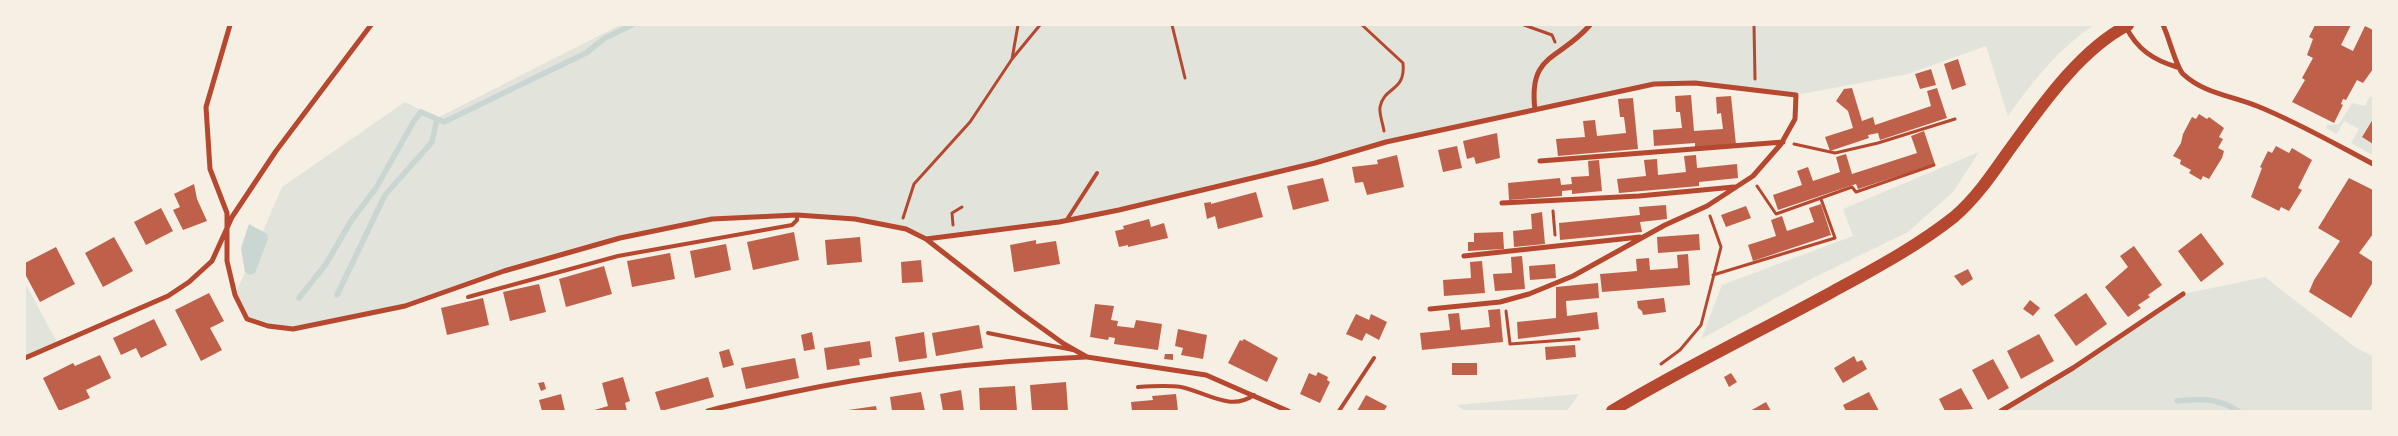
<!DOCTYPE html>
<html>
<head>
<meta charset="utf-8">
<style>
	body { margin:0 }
	#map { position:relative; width:2398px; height:436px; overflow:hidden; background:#f6efe4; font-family:Inter,sans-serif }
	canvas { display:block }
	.frame { position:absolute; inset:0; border:26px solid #f6efe4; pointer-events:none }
</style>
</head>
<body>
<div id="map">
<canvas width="2398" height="436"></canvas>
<div class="frame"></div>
</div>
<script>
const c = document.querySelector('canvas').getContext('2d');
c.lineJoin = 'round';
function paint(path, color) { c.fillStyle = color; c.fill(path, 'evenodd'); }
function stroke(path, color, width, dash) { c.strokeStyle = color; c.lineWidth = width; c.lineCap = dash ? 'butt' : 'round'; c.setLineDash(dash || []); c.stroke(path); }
const green = new Path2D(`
	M620,25h1474c-36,24 -61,56 -86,91l-22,-70 -78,28 -112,21 -101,-12 -41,1 -268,58 -71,21 -256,59 -133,17 -20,-10 -51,-10 -58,-4 -85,4 -92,19 -116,33 -99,35 -112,23 -25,-3 -21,-7 -12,-24 47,-108 123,-85 32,16z
	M2370,96l3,3v20l-11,18 11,7v11l-22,-12 8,-14 -15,-8 -7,13 -11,-6 1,-3 12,-1 13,-21 13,3z
	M1979,152l-26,40 -45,40 -97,47 -110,60 21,-54 131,-49 -10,-27z
	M2265,277l90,70 18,9v55h-372l72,-43 110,-74z
	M25,283l33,61 -33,14z
	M1579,394l-12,17h-102l-9,-6z`);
const water = new Path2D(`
	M249,224l18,10 1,5 -13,34 -5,2 -5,-3 -4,-24z`);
const stream = new Path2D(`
	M337,295l48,-100 47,-53 5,-23
	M299,298l27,-34 25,-43 25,-33 38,-67 7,-9 23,10 142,-69 19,-15 27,-13
	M2177,401c22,-3 42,-3 61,10`);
const building = new Path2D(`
	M2315,25h36l-10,20 12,6 12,-25 8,4v39l-10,14 -6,-3 -11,20 -3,-1 -2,5 2,1 -9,18 -42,-21 13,-22 -3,-2 11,-20 -6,-3 6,-16 -4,-2z
	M1958,59l8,26 -14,5 -8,-26z
	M1931,69l5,16 -16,4 -5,-15z
	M1852,88l10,33 11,-4 2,8 56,-19 -4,-15 10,-3 10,30 -67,22 -2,-7 -10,2 1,3 -39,13 -5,-14 28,-9 -5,-17 -12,-10 8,-12z
	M1691,95l3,36 29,-2 -2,-16 -4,1 -1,-17 15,-1 5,49 -41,3v-5l-41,3 -1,-16 29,-2 -2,-16h-4l-1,-16z
	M1633,98l5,51 -80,7 -2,-17 29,-2 -2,-16 12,-1 2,16 29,-3 -2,-16h-4l-2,-18z
	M2199,114l8,5 2,-2 15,11 -5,9 4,2 -5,9 6,3 -2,7 -13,21 -6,-3 -2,4 -12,-7 2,-3 -11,-6 1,-4 -8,-4 8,-13 2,-9 9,-17 4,2z
	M2373,119v25l-11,-7z
	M1924,131l11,33 -77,25 -2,-5 -78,26 -5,-15 29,-10 -5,-14 11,-4 5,14 27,-9 -4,-15 10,-3 6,20 65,-21 -6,-17z
	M1497,133l3,25 -24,6 -2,-7 -7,2 -4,-18z
	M1457,146l5,22 -19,4 -5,-22z
	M2276,146l13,7 3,-5 20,12 -14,28 4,2 -13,21 -8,-4 -2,4 -28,-14 11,-29 -2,-1 8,-16 4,2z
	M1397,155l7,32 -37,8 -4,-13 -8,1 -3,-16 26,-3 -1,-4z
	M1696,155l1,13 40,-4 1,14 -39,4v4l-80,7 -2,-14 29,-3 -2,-16 13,-1 1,16 28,-3 -2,-16z
	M1599,160l3,31 -30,3v-4l-10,1v5l-53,4 -1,-17 52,-5 1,7 11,-1 -1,-7 18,-1 -1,-15z
	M1323,178l6,23 -36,9 -6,-24z
	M2349,178l24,12v44l-14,19 14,9v20l-22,36 -42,-26 5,-12 26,-39 -22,-13z
	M194,184l3,15 10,22 -24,9 -10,-20 7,-3 -6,-13z
	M1256,192l7,25 -45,12 -3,-13 -8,3 -3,-16 7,-1v2z
	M1821,204l10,31 -78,26 -5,-16 28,-9 -5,-16 11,-4 5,15 27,-9 -5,-14z
	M1666,205l1,14 -27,3 2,10 -82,8 -1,-17 81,-8 -1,-8z
	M1746,206l5,12 -25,9 -5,-12z
	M161,208l12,23 -27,14 -12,-23z
	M1542,212l3,32 -31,3 -1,-16 19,-2 -1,-15z
	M1149,219l2,8 13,-4 4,15 -40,9v-2l-9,2 -4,-16 9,-2 -1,-3z
	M794,232l5,28 -46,10 -6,-28z
	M1503,232l1,17 -36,2v-9h6v-9z
	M2201,233l23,31 -23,18 -23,-31z
	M1699,234l1,16 -42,3 -1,-16z
	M114,237l19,34 -30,16 -18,-34z
	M860,237l2,25 -35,3 -2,-25z
	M1036,240v4l20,-3 4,23 -46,8 -4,-27z
	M726,244l5,26 -36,8 -5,-27z
	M2134,246l28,39 -14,10 2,2 -12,8 3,3 -13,9 -23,-30 23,-20 -8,-11z
	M56,247l19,37 -35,18 -15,-28v-11z
	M670,253l5,26 -43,8 -5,-26z
	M1688,254l2,31 -88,7 -2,-18 37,-3 -1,-12 13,-1 1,12 28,-2 -1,-13z
	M1522,256l3,33 -30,2 -2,-17 19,-1 -1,-16z
	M921,260l2,22 -21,1 -1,-21z
	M1482,261l3,32 -41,3 -1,-16 28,-2 -1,-16z
	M1555,264l1,14 -26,2 -1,-14z
	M604,266l8,28 -46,13 -7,-28z
	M1968,269l5,10 -11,7 -8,-10z
	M1598,283l1,15 -33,3 1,15 30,-4 2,17 -81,10 -1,-17 39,-4v-31z
	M539,284l7,28 -36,9 -7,-29z
	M209,293l15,28 -14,7 12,22 -21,11 -26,-51z
	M2086,293l21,31 -31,22 -22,-31z
	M483,298l6,27 -42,10 -6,-27z
	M1664,298l2,14 -23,3 -1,-4 -4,-3 -1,-7z
	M2030,300l10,8 -7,8 -10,-7z
	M1095,304l19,2 -3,14 7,1 -1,5 17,2 2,-8 26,4 -4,26 -44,-6 1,-6 -6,-1 -1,3 -18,-3z
	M1500,309l3,33 -81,8 -2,-17 30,-3 -2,-16 11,-1 2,17 29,-3 -2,-17z
	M1356,314l13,6 2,-6 16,8 -8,18 -13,-7 -4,8 -16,-7z
	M154,319l13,26 -26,13 -5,-10 -15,7 -8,-17z
	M979,325l4,23 -47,8 -4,-23z
	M1178,329l29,6 -4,24 -22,-4 2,-7 -8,-2z
	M812,332l3,17 -11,2 -3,-16z
	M924,332l3,26 -28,4 -4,-25z
	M2039,334l15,27 -33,18 -14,-28z
	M1244,339l34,19 -11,24 -39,-19 12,-23 2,1z
	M870,341l2,16 -13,2 1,6 -33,5 -3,-22z
	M1575,345l1,12 -30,3 -1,-13z
	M729,349l5,16 -11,3 -4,-16z
	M1165,354h8v6l-9,-1z
	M100,355l11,23 -25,12 4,8 -31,13 -16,-33 30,-15 2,3z
	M1854,356l3,6 5,-2 5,9 -24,14 -9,-15z
	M795,358l4,20 -53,11 -5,-21z
	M1993,359l16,29 -21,12 -16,-30z
	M1452,363h25v12h-25z
	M1318,372l10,5 -1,3 3,2 -10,21 -20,-9 9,-21 7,3z
	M1731,373l6,9 -8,5 -5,-10z
	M623,377l7,24 -5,2 2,8h-36l17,-5 -6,-23z
	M708,377l6,20 -53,14 -6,-19z
	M544,382l2,7 -5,2 -3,-8z
	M1066,382l2,29h-36l-2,-26z
	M1015,386l2,25h-37l-1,-23z
	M1961,388l12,21 -28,2 -6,-12z
	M961,390l3,21h-21l-3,-17z
	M921,392l4,19h-33l-2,-14z
	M1869,392l10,19h-33l-3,-6z
	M561,394l4,17h-23l-3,-11z
	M1176,394l2,17h-46l-1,-9 22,-2 -1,-4z
	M1366,395l21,11 -3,5h-27z
	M1766,402l5,9h-21z
	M876,406l1,5h-29v-1z`);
const path = new Path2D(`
	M1172,25l13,53
	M1362,25l41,38c3,29 -19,23 -23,44 -1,7 3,17 4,24
	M1524,25l28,10 3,7
	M1754,25l1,54
	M1012,59l28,-34
	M1794,144l41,9 43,-10 77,-24
	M1757,186l19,28 76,-27 4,5 78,-27
	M1553,211l2,24
	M903,218l11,-34 56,-62 42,-63 6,-34
	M953,225l-1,-12 10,-6
	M1713,275l122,-37 -14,-39
	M1506,311l4,33 69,-5
	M1661,364l19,-14 21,-25 20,-78 -11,-31`);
const service = new Path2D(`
	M1066,221l31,-48
	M468,297l150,-41 174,-31 5,-5v-5
	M988,333l85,17
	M1138,387c14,-1 29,-2 43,0 25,5 49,25 73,8
	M1339,411l35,-53`);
const minor = new Path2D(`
	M230,25l-24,82 4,62 17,44v48l8,34 12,24 21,7 25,3 112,-23 99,-35 116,-33 92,-19 85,-4 58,4 51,10 20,10 95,74 43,31 23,13 119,18 82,36
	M2163,25c6,12 13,42 20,49 20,19 49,22 74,32 40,16 78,38 116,58
	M2126,27c11,22 27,33 51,40
	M1535,110c-7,-57 24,-49 55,-85
	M1540,161l243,-19
	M1502,203l137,-7 95,-9
	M926,239l133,-17 60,-12 196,-47 71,-21 268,-58 41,-1 101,12 -1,24 -14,25 -28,32 -46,30 -42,19 -92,51 -44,18 -29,8 -70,7
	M1464,256l176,-19
	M25,358l143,-62 21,-14 23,-21 20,-44 44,-66 95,-126
	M708,411c24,-7 50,-11 75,-17 99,-21 201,-33 303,-37
	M2001,411l72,-43 110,-74`);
const primary = new Path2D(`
	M1612,411c71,-43 147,-79 220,-119 42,-23 84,-45 122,-75 21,-18 37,-41 53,-64 32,-44 72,-103 121,-128`);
paint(green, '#e2e4dc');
paint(water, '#c9d6d2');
stroke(stream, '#c9d6d2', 5.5);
paint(building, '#bf614a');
stroke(path, '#b5482f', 3);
stroke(service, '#b5482f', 4);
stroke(minor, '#b5482f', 5);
stroke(primary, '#b5482f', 12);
</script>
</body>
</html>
